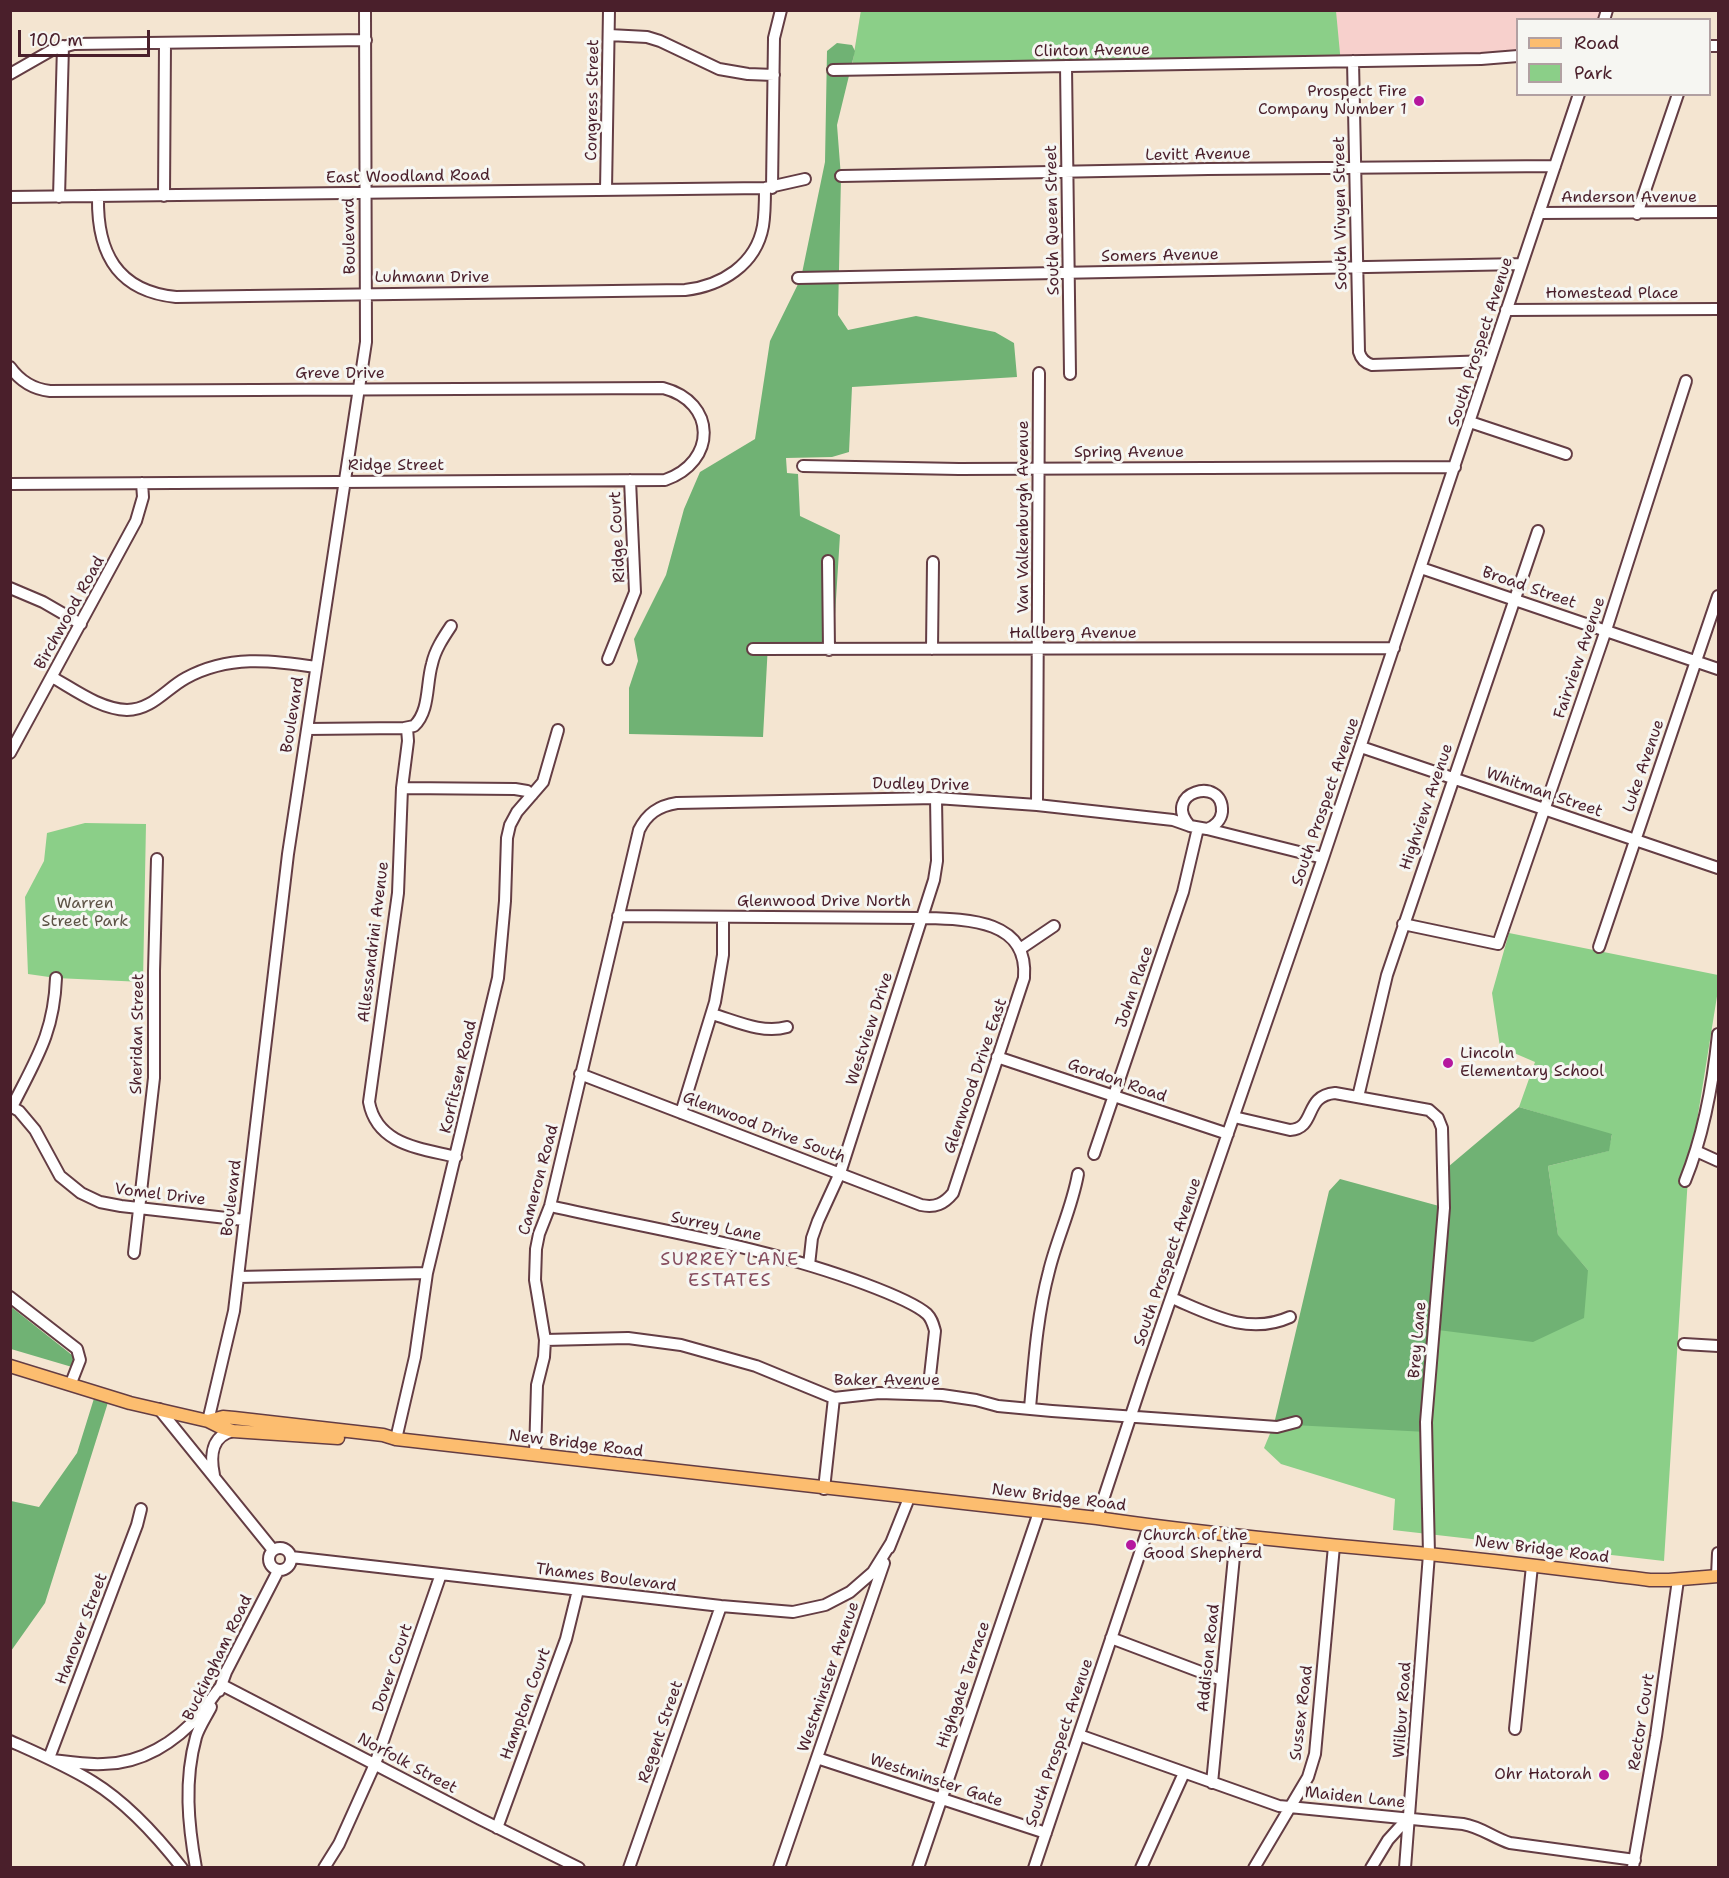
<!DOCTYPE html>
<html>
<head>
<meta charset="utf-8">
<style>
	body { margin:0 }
	#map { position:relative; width:1729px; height:1878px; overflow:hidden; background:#f4e5d1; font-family:"Shantell Sans",sans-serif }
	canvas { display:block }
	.frame { position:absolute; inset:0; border:12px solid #4a1f2b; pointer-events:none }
	.legend { position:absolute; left:1516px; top:18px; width:195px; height:78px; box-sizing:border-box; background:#f6f6f2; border:2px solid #b1a0a2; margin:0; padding:8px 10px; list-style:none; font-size:18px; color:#4a1f2b }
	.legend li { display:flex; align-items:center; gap:12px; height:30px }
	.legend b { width:30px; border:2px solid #b1a0a2 }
	.scale { position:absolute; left:18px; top:30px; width:132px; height:27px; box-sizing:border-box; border:3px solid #4a1f2b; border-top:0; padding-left:8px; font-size:18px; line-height:21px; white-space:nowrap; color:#4a1f2b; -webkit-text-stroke:4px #f6f6f2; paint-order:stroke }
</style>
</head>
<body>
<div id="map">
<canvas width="1729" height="1878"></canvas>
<div class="frame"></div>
<ul class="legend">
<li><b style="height:8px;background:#fcbd6f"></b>Road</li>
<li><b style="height:16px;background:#8bcf88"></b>Park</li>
</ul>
<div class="scale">100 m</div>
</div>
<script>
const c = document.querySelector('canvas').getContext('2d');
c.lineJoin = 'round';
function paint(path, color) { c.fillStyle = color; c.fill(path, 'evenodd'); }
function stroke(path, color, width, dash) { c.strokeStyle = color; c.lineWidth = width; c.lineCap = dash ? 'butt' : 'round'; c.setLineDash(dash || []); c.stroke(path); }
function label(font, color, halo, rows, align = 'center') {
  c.font = font + ' "Shantell Sans",sans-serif'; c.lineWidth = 6; c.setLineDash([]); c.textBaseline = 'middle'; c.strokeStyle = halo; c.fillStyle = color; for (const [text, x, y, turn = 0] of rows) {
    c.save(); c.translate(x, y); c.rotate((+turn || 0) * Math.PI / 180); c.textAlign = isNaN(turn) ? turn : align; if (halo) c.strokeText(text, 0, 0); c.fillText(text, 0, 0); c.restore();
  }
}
const built = new Path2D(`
	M861,11h746l-3,8 -86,1 -1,36 -666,14z`);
const green = new Path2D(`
	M861,10l475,1 5,53 -490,8z
	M85,823l61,1 -3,158 -87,-4 -28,-4 -3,-77 19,-36 3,-28z
	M1509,933l209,42v15l-30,187 -24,384 -271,-31 2,-31 -114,-35 -17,-16 10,-24 155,-96 159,-58 -30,-34 -10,-70 60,-15 4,-16 -93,-28 16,-45 -35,-15 -8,-54z`);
const forest = new Path2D(`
	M837,43l15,2 3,6 -18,74 4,52 -3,138 10,15 68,-14 79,16 19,11 3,34 -165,10 -3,65 -17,5 -46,1 1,15 11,1 2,42 40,19 -7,112 -65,-3 -5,93 -134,-3v-46l9,-27 -4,-22 32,-64 18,-66 16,-37 55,-33 15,-98 31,-63 24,-116 2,-111z
	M1519,1107l93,27 -3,17 -61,15 10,69 30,35 -4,48 -51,24 -103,-13 -3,103 -153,-8 55,-233 11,-12 99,27 3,-34z
	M10,1306l62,49 3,8 -3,4 -61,-18z
	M96,1392l14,4 -65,207 -34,48v-150l28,6 38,-54z`);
const minor = new Path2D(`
	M1604,20l3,-10
	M609,35l38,2 13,4 59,28 29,5 26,1
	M1710,46h8
	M1353,61l6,291c2,7 6,11 13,13l117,-4
	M1066,66l4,308
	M833,70l648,-11 37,-3
	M10,74l42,-24 22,-6 292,-4
	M841,176l367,-7 347,-3
	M772,188l2,-150 7,-28
	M606,190l3,-180
	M164,196l1,-153
	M10,197l755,-9 40,-9
	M59,197l4,-151
	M98,197c-1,54 18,94 78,100l509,-7c36,-4 71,-25 78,-64 2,-12 2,-25 2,-38
	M1539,213l179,-1
	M1637,214l41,-120
	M798,278l724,-14
	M1506,310l212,-1
	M10,367c10,14 22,22 40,24l613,-3c54,14 54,74 2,92l-655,4
	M1470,422l96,32
	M803,466l156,3 496,-2
	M828,561l1,89
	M1421,568l297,101
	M10,588l33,14 38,22
	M753,649l641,-1
	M932,649l1,-87
	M608,659l27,-67 -5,-112
	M52,677c23,13 48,32 75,33 25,0 40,-22 59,-32 42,-23 85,-18 130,-11
	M407,728l1,13 -6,47 -4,105 -29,209c8,43 51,46 87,55
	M307,729l97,-1 10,-2c16,-15 12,-42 18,-62 3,-14 11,-26 19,-38
	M1361,747l357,121
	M10,753l126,-232 7,-24 -1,-14
	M402,788l113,1 12,2 5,4
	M1037,805l2,-432
	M1207,829l116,29
	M1403,924l95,20 108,-314 80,-249
	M1599,947l119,-351
	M1020,949l34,-23
	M712,1014c24,7 50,20 75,13
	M997,1057l231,77
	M580,1074l341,131c14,3 23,-1 32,-12l71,-215c5,-59 -58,-59 -102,-60l-304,-2
	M1358,1097l29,-122 151,-444
	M10,1106l9,5 16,19 25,46 21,17 19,9 21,4 123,14
	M12,1107c24,-48 42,-74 44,-129
	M681,1113l34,-111 8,-47v-38
	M1234,1117l56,13c27,-2 13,-34 45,-37l94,17 9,8 4,10 2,80 -18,214 3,132 -24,314
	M1696,1151l22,10
	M1094,1154l89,-262 15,-64
	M1685,1181c19,-47 28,-97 33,-147
	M550,1206c105,24 214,40 315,78 16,6 50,19 62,30 5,5 6,10 8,17l-7,63
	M134,1253l20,-175v-107l3,-112
	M809,1265l3,-27 6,-17 22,-48 94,-293 3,-19 -1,-63
	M238,1277l189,-4
	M10,1297l67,52 3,11 -9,23
	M1172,1298c38,16 76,38 118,19
	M545,1340l83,-2 53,7 75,21 78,32 45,-5 63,2 34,5 22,6 54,5 225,16 19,-5
	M1684,1344l34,2
	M1030,1408c4,-45 7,-92 19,-137 8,-33 23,-63 29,-97
	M159,1409l114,141
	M208,1421l26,-110 54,-457 78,-512 -1,-332
	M396,1439l19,-82 12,-84 71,-295 7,-77 2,-63 3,-13 7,-13 26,-30 15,-52
	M535,1455l2,-70 7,-28 1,-17 -10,-60 1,-31 3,-15 11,-28 89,-376c8,-16 19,-24 38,-27l259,-5 101,7 136,15 17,6 17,3c8,-3 14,-9 15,-17 2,-38 -62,-19 -32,14
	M214,1475c-4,-19 -3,-39 19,-44
	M824,1489l10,-91
	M1097,1518l46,-139 180,-521 256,-764
	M269 1559a11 11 0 1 1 22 0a11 11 0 1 1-22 0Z
	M889,1548l20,-50
	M291,1557l430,49 72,6 32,-7 25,-13 23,-20 18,-29
	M1717,1576l1,-23
	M1111,1638l111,42
	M219,1691l7,-19 52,-101
	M1515,1729l17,-163
	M1079,1735l200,71 184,18c18,3 31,14 47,19l125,17
	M10,1741c29,13 57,25 83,41 34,21 64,54 89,86
	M49,1758l88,-233 4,-16
	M817,1758l229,75
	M53,1760c16,2 34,5 50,4 38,0 73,-22 97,-50 8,-9 14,-20 22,-29l258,134 99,49
	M1212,1783l24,-247
	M497,1828l69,-189 12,-49
	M1633,1867l23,-131 22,-156
	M196,1868c-8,-44 -12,-88 0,-131 3,-10 10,-20 15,-30
	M324,1868l15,-24 36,-80 66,-190
	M629,1868l92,-262
	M779,1868l105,-305
	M918,1868l121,-356
	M1034,1868l115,-342
	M1141,1868l43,-95
	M1254,1868l54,-91 7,-23 19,-208
	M1371,1868l17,-28 20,-22`);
const major = new Path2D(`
	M10,1366l120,37 78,18 12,6 13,4 105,7
	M208,1421l15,-4 11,1 149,17 13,4 701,79c110,16 220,26 331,36 74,7 148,17 222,26h19l49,-4`);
const markers = [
	[1419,101,6,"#b5179e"],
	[1448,1063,6,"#b5179e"],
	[1131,1545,6,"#b5179e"],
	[1604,1775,6,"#b5179e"]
];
const streetNames = [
	["Clinton Avenue",1092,51,-1],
	["Congress Street",593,100,-89],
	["Levitt Avenue",1198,155,-1],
	["East Woodland Road",408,177,-1],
	["Anderson Avenue",1629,198],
	["South Vivyen Street",1341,213,-91],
	["South Queen Street",1053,220,-91],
	["Boulevard",350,236,-91],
	["Somers Avenue",1160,256,-1],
	["Luhmann Drive",432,278],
	["Homestead Place",1612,294],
	["South Prospect Avenue",1481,342,-72],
	["Greve Drive",340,374],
	["Spring Avenue",1129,453],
	["Ridge Street",396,466],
	["Van Valkenburgh Avenue",1024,517,-90],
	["Ridge Court",618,537,-93],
	["Broad Street",1529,588,19],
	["Birchwood Road",70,613,-61],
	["Hallberg Avenue",1073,634],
	["Fairview Avenue",1580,658,-71],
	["Boulevard",293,715,-81],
	["Luke Avenue",1644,766,-71],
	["Dudley Drive",921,785,1],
	["Whitman Street",1544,793,19],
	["South Prospect Avenue",1326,802,-71],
	["Highview Avenue",1427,807,-71],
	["Glenwood Drive North",824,902],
	["Allessandrini Avenue",374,942,-83],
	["John Place",1135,987,-71],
	["Westview Drive",870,1029,-72],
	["Sheridan Street",138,1034,-89],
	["Glenwood Drive East",976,1076,-71],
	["Korfitsen Road",459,1077,-77],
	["Gordon Road",1117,1081,19],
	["Glenwood Drive South",764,1128,21],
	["Cameron Road",539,1180,-75],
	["Vomel Drive",160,1195,7],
	["Boulevard",232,1198,-83],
	["Surrey Lane",716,1227,12],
	["South Prospect Avenue",1168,1262,-71],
	["Brey Lane",1418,1340,-85],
	["Baker Avenue",887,1381],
	["New Bridge Road",576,1444,7],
	["New Bridge Road",1059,1498,7],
	["New Bridge Road",1542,1550,7],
	["Thames Boulevard",606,1578,7],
	["Hanover Street",82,1629,-69],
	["Buckingham Road",218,1658,-64],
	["Addison Road",1209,1658,-84],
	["Dover Court",393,1668,-71],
	["Westminster Avenue",829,1677,-71],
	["Highgate Terrace",964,1685,-71],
	["Hampton Court",526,1704,-70],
	["Wilbur Road",1403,1710,-86],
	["Sussex Road",1302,1713,-83],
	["Rector Court",1642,1722,-81],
	["Regent Street",661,1732,-71],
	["South Prospect Avenue",1060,1743,-71],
	["Norfolk Street",407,1764,28],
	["Westminster Gate",936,1781,18],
	["Maiden Lane",1355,1798,6]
];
const poiNames = [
	["Prospect Fire",1407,92],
	["Company Number 1",1407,110],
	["Lincoln",1460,1054,"left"],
	["Elementary School",1460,1072,"left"],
	["Church of the",1143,1536,"left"],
	["Good Shepherd",1143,1554,"left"],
	["Ohr Hatorah",1592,1775]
];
const parkNames = [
	["Warren",85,904],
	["Street Park",85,922]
];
const neighbourhoodNames = [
	["SURREY LANE",730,1260],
	["ESTATES",730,1281]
];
paint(built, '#f7d0cc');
paint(green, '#8bcf88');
paint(forest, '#70b274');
stroke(minor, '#643d44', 14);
stroke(major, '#643d44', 15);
stroke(minor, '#fff', 10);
stroke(major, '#fcbd6f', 12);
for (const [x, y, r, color] of markers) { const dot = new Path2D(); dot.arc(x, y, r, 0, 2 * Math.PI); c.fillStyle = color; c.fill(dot); stroke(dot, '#f6f6f2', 2); }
label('16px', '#4a1f2b', '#f6f6f2', streetNames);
label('16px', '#4a1f2b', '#f6f6f2', poiNames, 'right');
label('16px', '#5e5447', '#f6f6f2', parkNames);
c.letterSpacing = '1.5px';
label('18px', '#874e5f', '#f6f6f2', neighbourhoodNames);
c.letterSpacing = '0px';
</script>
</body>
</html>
